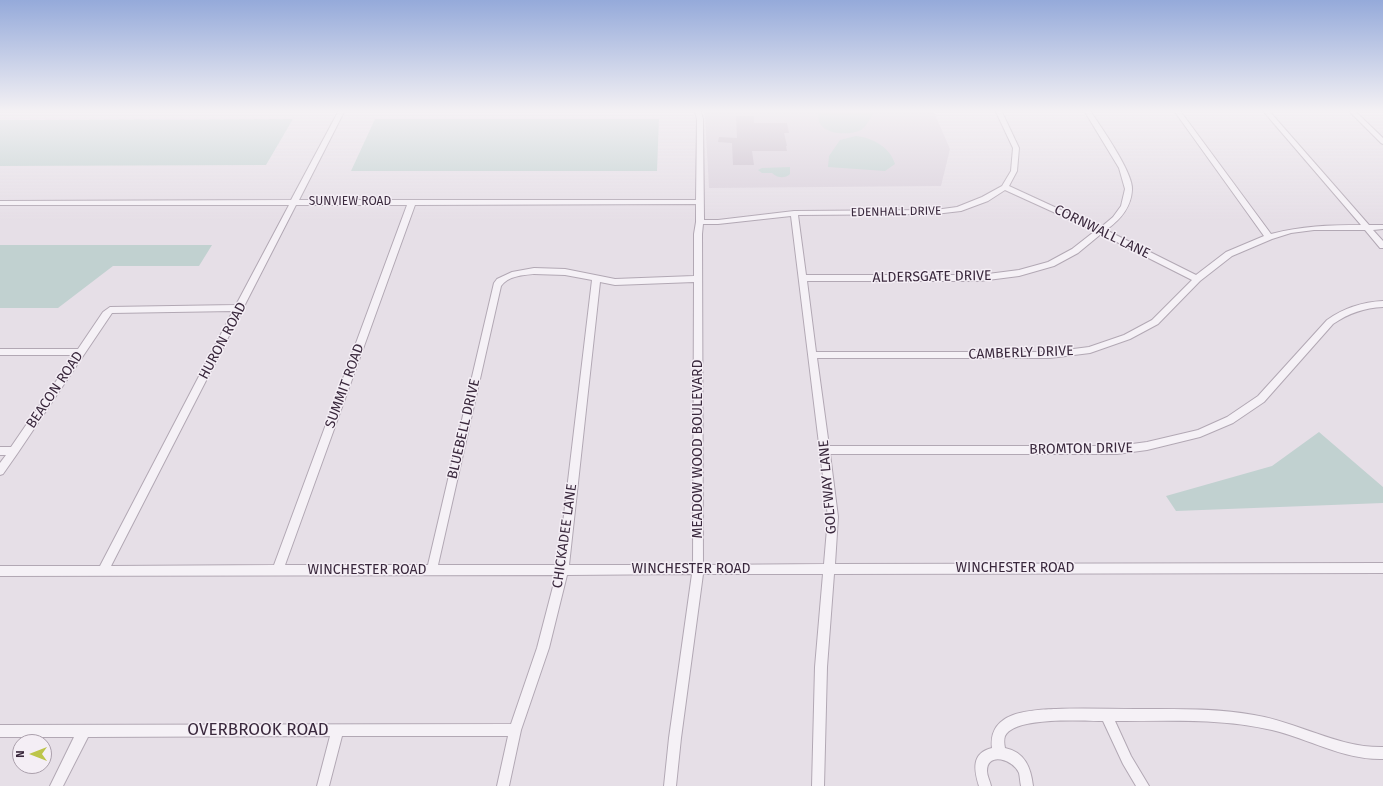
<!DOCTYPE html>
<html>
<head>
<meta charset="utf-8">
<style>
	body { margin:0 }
	#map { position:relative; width:1383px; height:786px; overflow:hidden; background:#e6dfe7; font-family:"Fira Sans",sans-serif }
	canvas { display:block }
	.north { position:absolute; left:12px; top:734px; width:40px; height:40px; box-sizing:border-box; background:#f4eef5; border:1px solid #aa9fab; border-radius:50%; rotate:270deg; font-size:11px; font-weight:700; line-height:16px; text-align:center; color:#3a293d }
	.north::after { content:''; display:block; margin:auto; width:14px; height:18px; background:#bdc54b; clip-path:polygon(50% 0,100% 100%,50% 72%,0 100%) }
</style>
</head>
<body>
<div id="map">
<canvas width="1383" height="786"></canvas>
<div class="north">N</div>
</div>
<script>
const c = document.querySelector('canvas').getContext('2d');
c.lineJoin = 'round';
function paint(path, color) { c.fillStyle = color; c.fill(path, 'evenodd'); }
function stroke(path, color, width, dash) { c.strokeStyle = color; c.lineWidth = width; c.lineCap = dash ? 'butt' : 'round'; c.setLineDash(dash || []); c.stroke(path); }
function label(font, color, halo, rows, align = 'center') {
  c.font = font + ' "Fira Sans",sans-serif'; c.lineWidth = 3; c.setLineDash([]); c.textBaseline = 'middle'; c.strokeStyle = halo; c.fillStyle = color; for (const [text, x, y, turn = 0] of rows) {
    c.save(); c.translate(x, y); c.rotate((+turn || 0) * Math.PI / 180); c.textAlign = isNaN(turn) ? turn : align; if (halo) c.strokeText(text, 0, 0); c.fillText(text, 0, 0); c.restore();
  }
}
const built = new Path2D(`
	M704,112h230l16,37 -9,37 -232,2 -4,-71z`);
const green = new Path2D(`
	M819,112h55c-3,5 -8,15 -13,18 -14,7 -48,4 -42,-18z
	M293,119l-27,46 -266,1v-46z
	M375,119h284l-2,52h-306z
	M856,136c17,2 34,11 39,28l-10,7 -57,-4 1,-11 11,-16z
	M790,167v7c-5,5 -13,4 -18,-1h-10l-4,-3 4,-2z
	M0,245h212l-13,21h-86l-55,42h-58z
	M1319,432l64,55v16l-207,8 -10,-15 106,-30z`);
const building = new Path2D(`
	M736,116h18v7h33l2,10h-5l3,13h-1l1,5h-35l2,14h-21l-1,-22 -14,-1 1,-5 18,1z`);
const minor = new Path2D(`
	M338,112h6l-45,88h397l1,-81 -2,-7h6l2,7 1,101h14l76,-9 141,-1 22,-3 25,-10 20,-11 9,-15 2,-23 -17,-36h6l17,36 -2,23 -8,15 91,42 13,-11 8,-11 4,-17 -6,-21 -34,-56h6c10,15 43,62 41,78 -1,18 -12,30 -26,40l90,45 30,-23 38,-16 -89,-124h6l90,122c30,-8 59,-9 90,-9l-97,-113h6l99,113h14v4l-10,1 10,11v7h-3l-15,-18h-51l-23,3 -19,6 -40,17 -32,25 -42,43 -28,15 -40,14 -40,5h-233l12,88h288l30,-4 51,-12 29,-13 31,-21 69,-76c17,-12 35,-18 56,-19v6c-19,1 -34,6 -50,17l-69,78 -31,21 -33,14 -53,13 -30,4h-287l8,63 -3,47 548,-1v10l-549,1 -7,93 -3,119h-12l3,-119 8,-93h-120l-22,164 -5,48h-12l5,-48 23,-164 -125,1 -18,73 -28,82 -12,56h-12l11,-50h-166l-13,50h-12l13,-50 -242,1 -25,49h-13l24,-49h-74v-12l511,-1 26,-76 19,-73 -556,1v-10h100l133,-255 -121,2 -95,141 -14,20 -3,1v-12l6,-8h-6v-8h11l63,-92h-74v-6h78l25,-37 7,-5 126,-2 53,-100h-289v-4l291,-1zM1005,190l90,41 -23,18 -24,13 -29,8 -39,5h-174l-8,-60 137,-1 26,-3 27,-10zM696,204v18l-2,12v42l-79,3 -50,-10 -31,-1 -22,4 -15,7 -3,4 -66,282h-143l130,-360zM296,205h111l-133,360 -163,1zM791,216l37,301 -4,47 -121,1 -1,-331 1,-10h15zM1101,234l91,46 -40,40 -28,15 -35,12 -39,5h-234l-9,-71h173l39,-5 35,-10 24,-13zM534,274l31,1 27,5 -34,285h-120l63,-279c7,-10 22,-11 33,-12zM600,282l15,3 79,-3 -1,283h-124z
	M1350,112h6l27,26v6l-2,-1z
	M1056,709c27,-1 53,0 79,0 40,0 80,-1 119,6 44,7 84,33 129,32v12c-40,1 -73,-20 -111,-29 -51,-12 -105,-9 -157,-9l16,35 18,30h-13l-13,-22 -20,-43c-20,0 -88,-5 -98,15 -1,3 -1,8 0,12 20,4 26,20 28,38h-12c-1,-4 -1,-9 -2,-13 -5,-13 -32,-22 -32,-2 0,5 3,10 4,15h-12c-5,-16 -8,-33 13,-38 -4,-37 39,-38 64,-39z`);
const farStreetnames = [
	["SUNVIEW ROAD",350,202],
	["EDENHALL DRIVE",896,212,-1]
];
const streetNames = [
	["CORNWALL LANE",1102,232,26],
	["ALDERSGATE DRIVE",932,277,-1],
	["HURON ROAD",223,341,-62],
	["CAMBERLY DRIVE",1021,353,-2],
	["SUMMIT ROAD",345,386,-70],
	["BEACON ROAD",55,390,-56],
	["BLUEBELL DRIVE",464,429,-77],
	["MEADOW WOOD BOULEVARD",698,449,-90],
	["BROMTON DRIVE",1081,449,-1],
	["GOLFWAY LANE",828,487,-95],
	["CHICKADEE LANE",565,536,-82],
	["WINCHESTER ROAD",1015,568],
	["WINCHESTER ROAD",691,569],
	["WINCHESTER ROAD",367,570]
];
const nearStreetnames = [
	["OVERBROOK ROAD",258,730]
];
paint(built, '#dad1dc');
paint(green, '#c1d1d0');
paint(building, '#c8bdca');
stroke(minor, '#b2a8b4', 2);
paint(minor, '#f5f1f6');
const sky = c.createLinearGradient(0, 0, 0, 222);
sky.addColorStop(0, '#95aada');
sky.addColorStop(0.5, '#f4f1f4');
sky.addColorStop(1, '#f4f1f400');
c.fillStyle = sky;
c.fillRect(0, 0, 1383, 222);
label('12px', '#3a293d', '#f4eef5', farStreetnames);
label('14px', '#3a293d', '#f4eef5', streetNames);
label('17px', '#3a293d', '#f4eef5', nearStreetnames);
</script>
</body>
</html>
